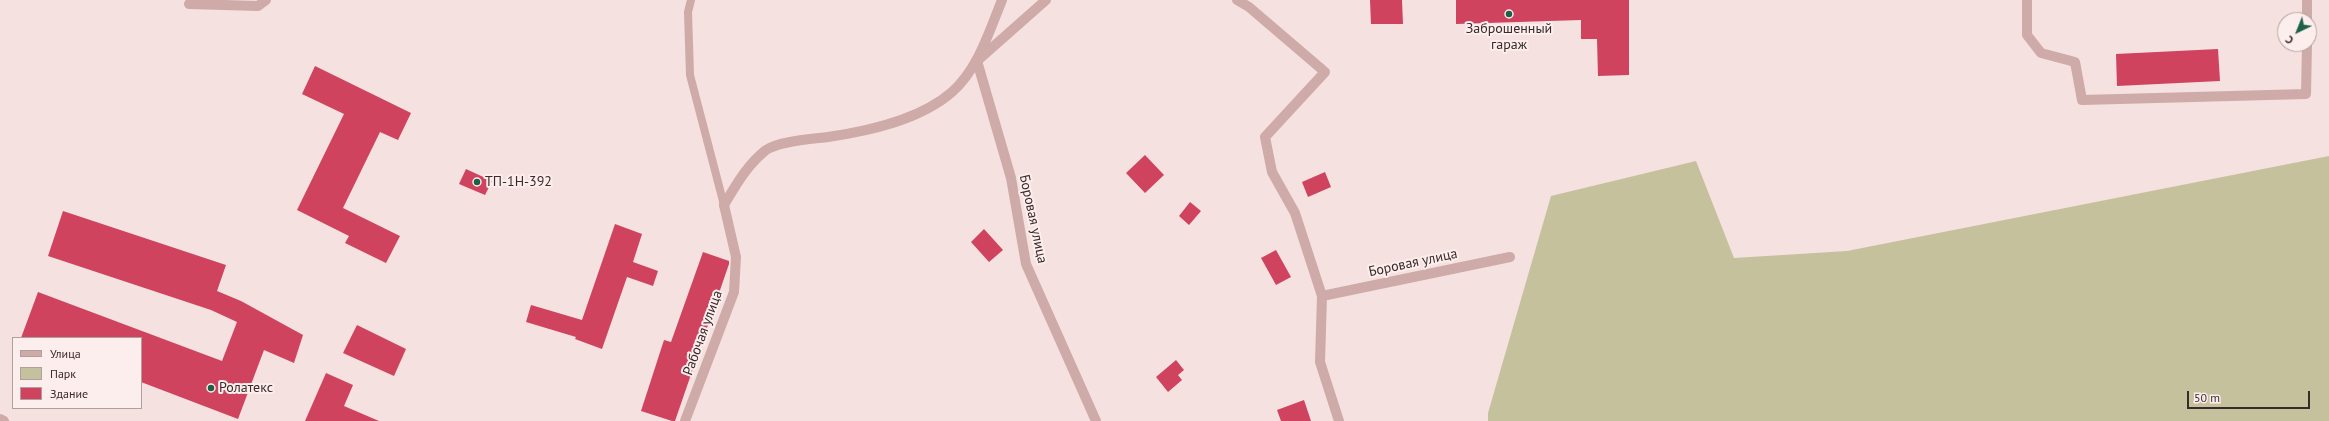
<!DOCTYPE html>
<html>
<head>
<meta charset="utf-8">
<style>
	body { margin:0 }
	#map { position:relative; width:2329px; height:421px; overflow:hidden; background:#f5e1df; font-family:"PT Sans",sans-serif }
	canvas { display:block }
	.legend { position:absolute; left:12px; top:337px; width:130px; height:72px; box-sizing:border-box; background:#fceeec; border:1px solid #afa09f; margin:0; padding:5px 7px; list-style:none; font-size:12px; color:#3b2a2c }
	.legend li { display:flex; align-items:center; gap:8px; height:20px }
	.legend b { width:20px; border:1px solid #afa09f }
	.north { position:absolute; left:2277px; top:12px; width:40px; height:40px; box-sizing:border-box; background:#fceeec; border:1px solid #afa09f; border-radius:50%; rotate:223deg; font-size:11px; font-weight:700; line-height:16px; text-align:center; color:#3b2a2c }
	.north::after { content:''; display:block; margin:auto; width:14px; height:18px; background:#1b6147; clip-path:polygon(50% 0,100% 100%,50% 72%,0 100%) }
	.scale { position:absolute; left:2187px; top:391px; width:123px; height:18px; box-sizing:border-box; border:2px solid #3b2a2c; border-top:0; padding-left:5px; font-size:12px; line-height:14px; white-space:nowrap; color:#3b2a2c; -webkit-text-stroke:3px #fceeec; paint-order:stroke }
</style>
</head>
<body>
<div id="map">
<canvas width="2329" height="421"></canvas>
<ul class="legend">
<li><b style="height:5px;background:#ceaaa9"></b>Улица</li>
<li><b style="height:11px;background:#c6c19d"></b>Парк</li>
<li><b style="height:11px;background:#cf435e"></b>Здание</li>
</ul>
<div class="north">С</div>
<div class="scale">50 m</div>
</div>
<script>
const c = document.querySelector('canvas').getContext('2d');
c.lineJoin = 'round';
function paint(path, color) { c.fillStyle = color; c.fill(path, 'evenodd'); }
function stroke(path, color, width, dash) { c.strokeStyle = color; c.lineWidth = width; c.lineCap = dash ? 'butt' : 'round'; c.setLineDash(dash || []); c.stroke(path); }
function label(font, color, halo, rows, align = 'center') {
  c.font = font + ' "PT Sans",sans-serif'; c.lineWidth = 4; c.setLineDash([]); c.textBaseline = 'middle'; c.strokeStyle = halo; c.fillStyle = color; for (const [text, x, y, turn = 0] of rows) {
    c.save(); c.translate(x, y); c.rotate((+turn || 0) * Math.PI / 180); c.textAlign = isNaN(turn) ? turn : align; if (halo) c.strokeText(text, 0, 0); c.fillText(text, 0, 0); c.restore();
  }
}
const green = new Path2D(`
	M2329,156v265h-841v-8l63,-217 145,-35 38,97 113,-7z`);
const building = new Path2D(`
	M1370,0h32l1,24h-32z
	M1456,0h173v75l-31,1 -1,-37h-16v-19l-125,4z
	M2218,49l2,32 -103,5 -1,-32z
	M315,66l96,47 -13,27 -18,-8 -37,76 57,28 -14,27 -41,-20 4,-7 -52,-26 47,-96 -42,-20z
	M1145,155l19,20 -19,18 -19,-20z
	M466,169l26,12 -7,14 -26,-11z
	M1325,172l6,15 -23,10 -6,-15z
	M1190,202l11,9 -12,14 -10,-9z
	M63,211l163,54 -9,26 24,10 62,34 -9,28 -30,-13 -26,69 -97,-37v-44h-120l17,-46 184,69 15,-39 -26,-12 -163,-54z
	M615,224l27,10 -9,28 25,9 -5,15 -26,-9 -25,72 -27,-10 1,-2 -50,-15 5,-17 51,15z
	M984,229l19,21 -14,12 -18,-20z
	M1276,250l15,27 -15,8 -15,-27z
	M703,252l26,9v3l-54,157h-3l-31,-10 23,-71 7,2z
	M357,325l49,24 -12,27 -51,-23z
	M1176,360l8,10 -6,5 4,5 -14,12 -12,-15z
	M326,373l27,12 -9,21 35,15h-74z
	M1304,400l7,21h-30l-4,-11z`);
const service = new Path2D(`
	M691,0l-3,12 2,63 34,130`);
const minor = new Path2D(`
	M192,0l-3,4 69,2 8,-6
	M1046,0l-69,61 34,117 15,86 70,157
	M1237,0l12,7 76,65 -60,65 7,35 23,41 27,83 -2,66 19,59
	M2027,0v35l14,18 34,9 7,38 224,-6 1,-50
	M2307,20v-20
	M1322,296l188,-39
	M0,419l4,2
	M685,421l49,-129 2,-35 -12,-52`);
const tertiary = new Path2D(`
	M724,205c12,-20 23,-40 42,-55 13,-9 46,-11 62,-13 41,-6 92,-17 124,-45 26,-23 37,-60 50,-92`);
const markers = [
	[1509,14,4,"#1b6147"],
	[477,182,4,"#1b6147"],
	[211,388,4,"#1b6147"]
];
const poiNames = [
	["Заброшенный",1509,29,"center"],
	["гараж",1509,45,"center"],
	["ТП-1Н-392",485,182],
	["Ролатекс",219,388]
];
const streetNames = [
	["Боровая улица",1033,219,78],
	["Боровая улица",1413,263,-12],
	["Рабочая улица",703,333,-70]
];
paint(green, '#c6c19d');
paint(building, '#cf435e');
stroke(service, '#ceaaa9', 8);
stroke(minor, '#ceaaa9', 10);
stroke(tertiary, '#ceaaa9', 10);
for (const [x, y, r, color] of markers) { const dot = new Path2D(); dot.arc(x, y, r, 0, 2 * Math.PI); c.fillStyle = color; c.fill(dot); stroke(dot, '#fceeec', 1.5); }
label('14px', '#3b2a2c', '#fceeec', poiNames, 'left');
label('14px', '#3b2a2c', '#fceeec', streetNames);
</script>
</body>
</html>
